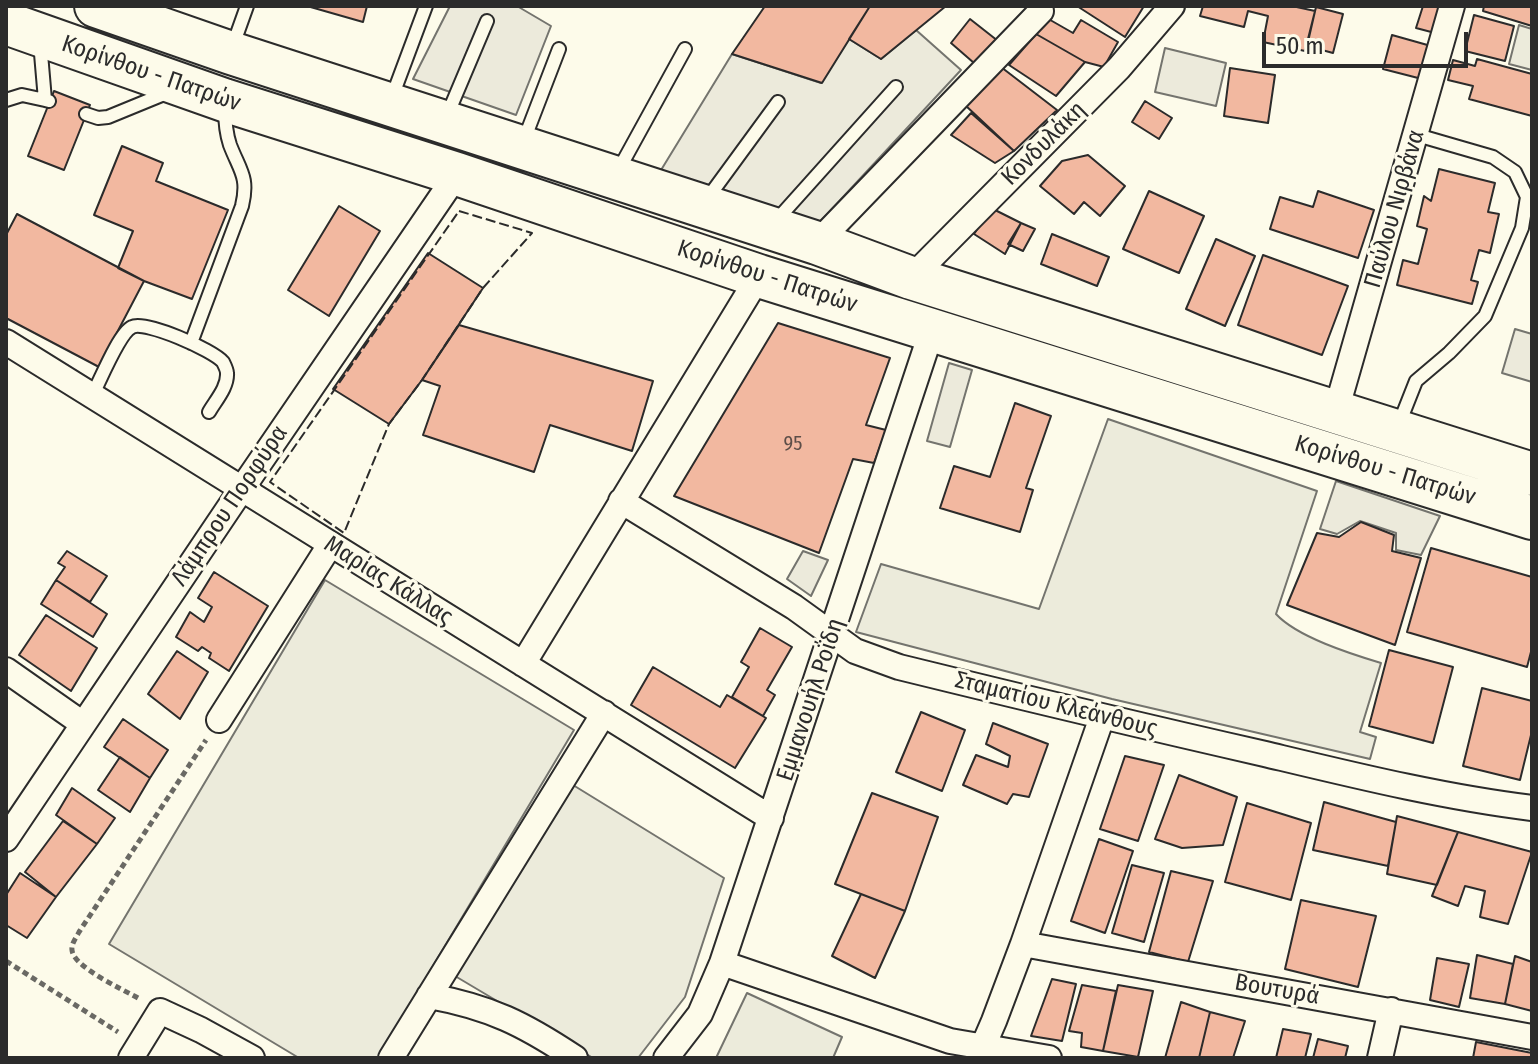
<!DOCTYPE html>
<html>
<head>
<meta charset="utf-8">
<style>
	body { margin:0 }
	#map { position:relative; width:1538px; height:1064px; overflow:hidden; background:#fdfbea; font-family:"Fira Sans Condensed",sans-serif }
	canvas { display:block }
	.frame { position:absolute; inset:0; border:8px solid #2b2b2b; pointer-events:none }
	.scale { position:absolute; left:1262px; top:32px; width:206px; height:36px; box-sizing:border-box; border:4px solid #2b2b2b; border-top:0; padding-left:10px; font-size:24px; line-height:28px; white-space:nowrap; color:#2b2b2b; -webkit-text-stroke:6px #fdfbea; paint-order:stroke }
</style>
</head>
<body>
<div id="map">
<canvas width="1538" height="1064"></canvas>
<div class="frame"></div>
<div class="scale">50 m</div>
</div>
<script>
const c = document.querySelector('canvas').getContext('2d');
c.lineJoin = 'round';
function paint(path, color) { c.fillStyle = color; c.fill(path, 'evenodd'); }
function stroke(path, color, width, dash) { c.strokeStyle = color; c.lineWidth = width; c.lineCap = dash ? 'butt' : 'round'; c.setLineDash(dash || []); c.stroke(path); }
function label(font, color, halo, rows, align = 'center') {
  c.font = font + ' "Fira Sans Condensed",sans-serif'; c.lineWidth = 6; c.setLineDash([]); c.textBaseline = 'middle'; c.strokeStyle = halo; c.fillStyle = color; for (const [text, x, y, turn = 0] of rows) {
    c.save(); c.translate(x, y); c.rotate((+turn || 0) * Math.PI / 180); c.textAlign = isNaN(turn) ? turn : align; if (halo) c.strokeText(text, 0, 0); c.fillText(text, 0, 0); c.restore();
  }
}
const green = new Path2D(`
	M1519,25l13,4v41l-23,-6z
	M1108,419l209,72 -41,123c21,23 75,40 105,49l-21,69 16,5 -6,22 -258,-60 -256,-67 25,-68 158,45z
	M325,580l249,150 -196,328h-79l-190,-114z
	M573,785l151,93 -39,119 -47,61h-45l-138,-82z
	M747,993l95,44 -9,21h-117z`);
const parking = new Path2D(`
	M450,6h67l34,20 -35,89 -103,-36z
	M916,30l45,40 -144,155 -159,-50 74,-121 89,29 28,-44 32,20z
	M1165,48l61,15 -10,43 -61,-14z
	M1515,329l17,5v48l-30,-9z
	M949,363l23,7 -22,77 -23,-6z
	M1336,481l104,35 -19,39 -25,-5v-17l-36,-12 -23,13 -17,-5z
	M803,551l25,9 -17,36 -24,-17z`);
const building = new Path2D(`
	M307,6h60l-4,16z
	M765,6h105l-48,77 -90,-29z
	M870,6h76l-65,53 -32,-20z
	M1077,6h67l-19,31z
	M1203,6h89l23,5 -10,40 -42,-9 5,-26 -20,-5 -4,16 -44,-11z
	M1423,6h21l-9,27 -19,-5z
	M1484,6h48v20l-49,-15z
	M1316,7l27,7 -10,39 -26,-7z
	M1474,15l40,11 -9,35 -40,-10z
	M1045,17l28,16 8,-13 37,22 -14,25 -19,-5 -49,-28z
	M970,19l28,22 -24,22 -23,-20z
	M1036,34l49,28 -29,34 -47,-31z
	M1392,35l39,11 -9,33 -39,-10z
	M1477,59l55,15v42l-63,-17 4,-13 -25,-6 5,-20 22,6z
	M1001,67l56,43 -43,41 -49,-46z
	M1230,68l45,7 -7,48 -44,-7z
	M54,91l36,14 -26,65 -36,-14z
	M1145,101l27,17 -13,21 -27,-17z
	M971,113l43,38 -19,12 -44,-28z
	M122,146l41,17 -7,18 72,29 -36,89 -48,-18 -26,-13 15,-37 -39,-16z
	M1088,155l37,31 -25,30 -16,-14 -10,12 -34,-28 22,-25z
	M1439,169l56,14 -7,29 11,2 -9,39 -11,-3 -8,30 7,2 -6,22 -75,-19 6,-25 15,4 9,-35 -10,-3 7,-30 7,5z
	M1149,191l55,25 -25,57 -56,-24z
	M1318,191l56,19 -16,48 -88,-29 10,-32 33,10z
	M339,206l41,25 -51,85 -41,-26z
	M991,208l30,15 -16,31 -31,-20z
	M17,214l127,67 -45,86 -93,-49v-83z
	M1021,223l14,6 -12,22 -15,-7z
	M1052,234l57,23 -12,29 -56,-22z
	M1216,239l39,17 -30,70 -39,-17z
	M428,253l55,35 -61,92 -33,44 -56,-35z
	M1263,255l85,31 -26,69 -84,-30z
	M778,323l112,35 -24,67 20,5 -12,33 -21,-4 -34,94 -145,-57z
	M459,325l194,56 -21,70 -82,-26 -16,47 -111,-37 17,-49 -18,-6z
	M1015,403l36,13 -25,72 7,2 -13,42 -80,-24 14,-42 36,11z
	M1361,522l33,13 -2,16 29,7 -26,87 -108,-40 30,-72 22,4z
	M1431,548l101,29v71l-5,19 -120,-35z
	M67,551l40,25 -17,26 -34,-22 9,-13 -7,-4z
	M214,572l54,34 -39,65 -20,-13 2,-5 -9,-6 -4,4 -22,-14 14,-25 14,10 8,-15 -14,-9z
	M56,580l51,34 -14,23 -52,-33z
	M46,615l51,33 -26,43 -52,-36z
	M760,628l32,19 -25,43 8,5 -12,21 -31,-19 17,-30 -8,-5z
	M1389,650l64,17 -20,76 -64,-17z
	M177,651l31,21 -28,47 -32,-25z
	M653,667l67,40 7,-12 39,23 -31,50 -104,-63z
	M1482,688l50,13v30l-12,49 -57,-14z
	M921,712l44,18 -23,61 -46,-19z
	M123,719l45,31 -18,28 -46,-31z
	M993,723l55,21 -19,53 -16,-3 -6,10 -44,-19 13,-30 32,12 2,-11 -24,-12z
	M1125,756l39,9 -26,76 -38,-12z
	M120,757l30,21 -20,34 -32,-22z
	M1179,775l58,22 -14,48 -41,3 -27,-9z
	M72,788l43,30 -18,26 -41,-29z
	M872,793l66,24 -33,94 -70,-27z
	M1324,802l72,20 -8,44 -75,-16z
	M1247,803l64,20 -20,77 -66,-18z
	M1397,816l61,16 -21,53 -50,-11z
	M63,821l34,23 -41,53 -31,-25z
	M1458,832l74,20 -24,72 -28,-7 5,-26 -20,-5 -7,20 -26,-10z
	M1099,839l34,12 -28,82 -34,-12z
	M1132,865l32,8 -20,69 -32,-9z
	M1171,871l42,10 -25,81 -39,-10z
	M20,873l36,24 -29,41 -21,-13v-30z
	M861,894l44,17 -30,67 -43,-22z
	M1301,900l75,16 -18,71 -73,-18z
	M1477,955l36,9 -8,40 -35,-6z
	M1515,956l17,6v49l-27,-7z
	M1437,958l32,6 -10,43 -29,-7z
	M1052,979l24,5 -14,57 -31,-5z
	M1082,985l34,6 -13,60 -22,-4 1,-14 -13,-2z
	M1118,985l35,6 -15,66 -35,-6z
	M1181,1002l29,10 -11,46h-34z
	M1210,1012l35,9 -12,37h-34z
	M1283,1029l28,5 -6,24h-29z
	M1318,1039l30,7 -3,12h-32z
	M1476,1042l56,11v5h-59z`);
const path = new Path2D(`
	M6,961l112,71
	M138,998c-14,-8 -65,-31 -66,-48 -1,-6 4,-12 7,-18l127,-192`);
const service = new Path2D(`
	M40,42l5,58 4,1
	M232,48l15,-42
	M392,97l34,-91
	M6,100l16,-5 23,5
	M86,114l12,4 10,-1 61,-25
	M446,118l41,-97
	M524,140l35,-91
	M618,171l67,-122
	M707,199l71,-97
	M774,223l122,-136
	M191,343l51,-137c7,-29 -2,-35 -12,-61 -4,-12 -5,-24 -5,-37
	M92,396c8,-15 27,-63 40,-69 13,-7 81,23 91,35 1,2 4,8 4,11 1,14 -11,27 -18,39
	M1399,424l17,-43 33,-28 36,-37 37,-88 5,-31 -12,-25 -22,-15 -76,-22`);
const minor = new Path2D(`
	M817,243l224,-232
	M911,278l208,-210 53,-62
	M6,342l765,476
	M1336,411l116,-405
	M621,501l173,106 61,44 44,16c122,30 243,59 366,87 88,21 177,43 267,54
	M523,664l236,-388
	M6,670l77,54
	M219,720l111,-175
	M6,839l235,-349 216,-316
	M1023,944l509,93
	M722,963l228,78 99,17
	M429,996c61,11 95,28 146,62
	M131,1058l29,-47 41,19 51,28
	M391,1058l213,-345
	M666,1058l34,-44 22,-51 210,-633
	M978,1058l16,-37 29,-77 79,-227
	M1380,1058l11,-48`);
const trunk = new Path2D(`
	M96,6l135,47 586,190 94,35 621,196
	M6,23l218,77 233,74 302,102 773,242`);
const fence = new Path2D(`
	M459,211l73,22 -49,55 -61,92 -33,44 -45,109 -74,-51z`);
const numberNames = [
	["95",793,444]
];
const streetNames = [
	["Κορίνθου - Πατρών",151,74,19],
	["Κονδυλάκη",1044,144,-45],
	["Παύλου Νιρβάνα",1395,209,-74],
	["Κορίνθου - Πατρών",767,277,18],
	["Κορίνθου - Πατρών",1385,471,17],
	["Λάμπρου Πορφύρα",230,506,-56],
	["Μαρίας Κάλλας",388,581,32],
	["Εμμανουήλ Ροΐδη",811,700,-72],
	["Σταματίου Κλεάνθους",1056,705,14],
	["Βουτυρά",1277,990,10]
];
paint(green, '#ecebdb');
stroke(green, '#74746e', 2);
paint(parking, '#eceadb');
stroke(parking, '#74746e', 2);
paint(building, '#f2b8a0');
stroke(building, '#2b2b2b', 2);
stroke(service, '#2b2b2b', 16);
stroke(minor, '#2b2b2b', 28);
stroke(trunk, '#2b2b2b', 46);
stroke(path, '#6a6964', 5, [6, 4]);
stroke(service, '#fdfbea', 12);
stroke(minor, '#fdfbea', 24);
stroke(trunk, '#fdfbea', 42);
stroke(fence, '#2b2b2b', 2, [10, 4]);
label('20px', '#5d4e48', null, numberNames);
label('24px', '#2b2b2b', '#fdfbea', streetNames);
</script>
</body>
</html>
